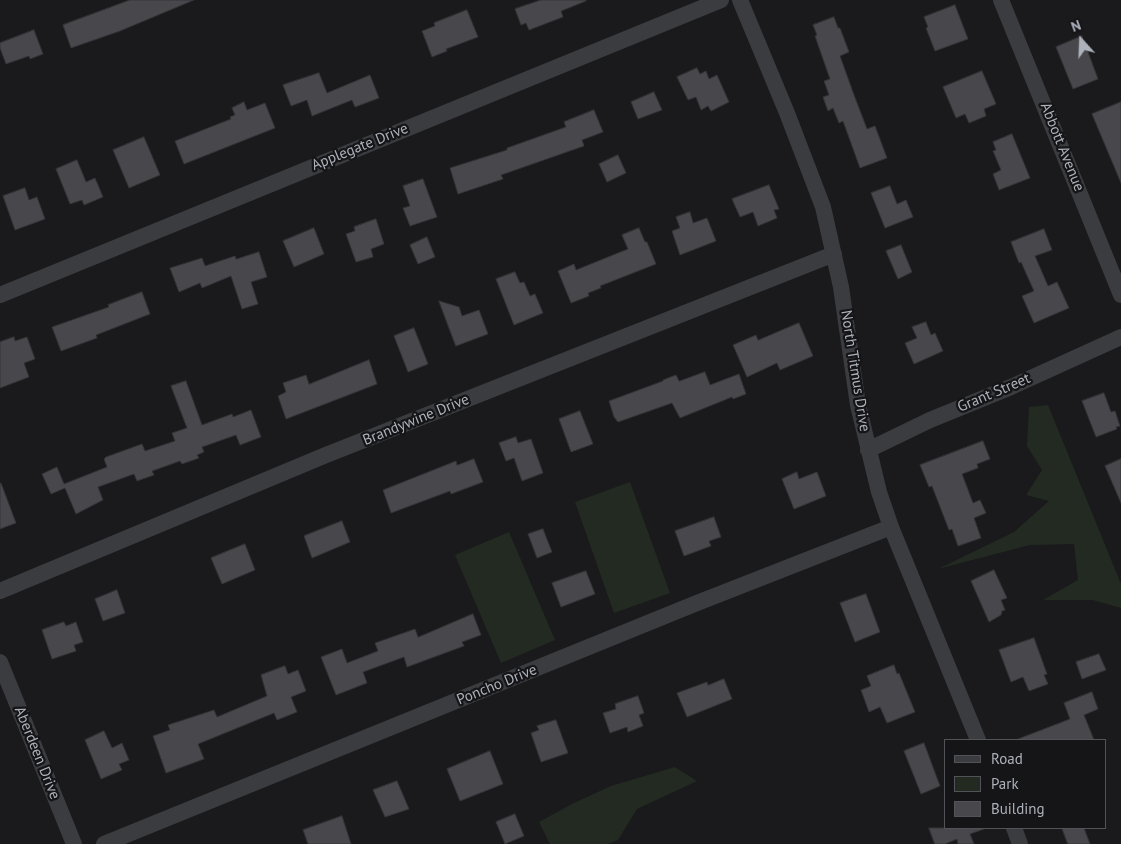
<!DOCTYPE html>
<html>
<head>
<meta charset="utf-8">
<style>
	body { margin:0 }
	#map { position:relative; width:1121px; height:844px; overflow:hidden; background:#1a1a1c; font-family:"PT Sans",sans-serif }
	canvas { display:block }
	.legend { position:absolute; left:944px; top:739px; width:162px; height:90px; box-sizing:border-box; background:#151517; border:1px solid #525358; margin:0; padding:6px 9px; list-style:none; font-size:15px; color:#adb1ba }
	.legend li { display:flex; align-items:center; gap:10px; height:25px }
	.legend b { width:25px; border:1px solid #525358 }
	.north { position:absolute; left:1056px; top:15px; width:50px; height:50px; -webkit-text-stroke:4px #151517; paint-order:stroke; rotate:340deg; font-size:14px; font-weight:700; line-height:20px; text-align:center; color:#adb1ba }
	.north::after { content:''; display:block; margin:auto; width:18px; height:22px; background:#adb1ba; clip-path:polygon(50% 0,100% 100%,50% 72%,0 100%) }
</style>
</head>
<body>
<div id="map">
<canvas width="1121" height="844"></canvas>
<ul class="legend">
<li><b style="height:6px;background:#3b3c40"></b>Road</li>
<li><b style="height:14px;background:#222a22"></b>Park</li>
<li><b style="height:14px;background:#47474c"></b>Building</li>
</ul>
<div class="north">N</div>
</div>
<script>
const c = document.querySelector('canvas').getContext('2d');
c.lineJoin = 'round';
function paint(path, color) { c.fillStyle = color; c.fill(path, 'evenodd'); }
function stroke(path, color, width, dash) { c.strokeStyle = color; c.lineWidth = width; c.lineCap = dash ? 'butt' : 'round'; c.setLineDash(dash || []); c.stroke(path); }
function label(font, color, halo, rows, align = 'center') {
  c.font = font + ' "PT Sans",sans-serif'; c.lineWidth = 4.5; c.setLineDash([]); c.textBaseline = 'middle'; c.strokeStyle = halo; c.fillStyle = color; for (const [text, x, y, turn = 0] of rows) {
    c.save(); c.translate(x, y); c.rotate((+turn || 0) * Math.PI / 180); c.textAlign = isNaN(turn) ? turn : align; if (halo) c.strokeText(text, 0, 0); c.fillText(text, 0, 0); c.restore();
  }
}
const green = new Path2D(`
	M1048,405l73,179v24l-28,-8h-50l35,-20 -4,-36 -44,1 -92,24 76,-37 35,-31 -23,-6 16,-25 -15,-24 2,-39z
	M630,482l40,111 -56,20 -39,-111z
	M509,532l46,108 -54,23 -46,-108z
	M675,767l22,14 -60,28 -19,31 -10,4h-58l-11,-22 35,-19 37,-17z`);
const building = new Path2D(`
	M130,0h64l-74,31 -49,17 -8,-23z
	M541,0h45v1l-25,10 2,6 -34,13 -3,-7 -5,2 -6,-16z
	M955,5l13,34 -33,12 -9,-23 2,-1 -4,-10z
	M467,10l11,27 -32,12 1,2 -15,6 -10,-26 13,-5 -1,-3z
	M834,17l4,11h2l9,24 -9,4 14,39 13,34 8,-3 12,32 -27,10 -17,-47 -4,2 -6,-15 -5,3 -5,-14 6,-2 -5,-14 6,-2 -15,-43 2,-1 -4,-10z
	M34,30l9,24 -13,5 -1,-3 -23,8 -6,-16v-5z
	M1082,36l16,43 -25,10 -17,-42z
	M697,68l3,6 6,-3 3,8 8,-4 12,27 -18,9 -3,-5 -7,4 -5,-13 -8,3 -11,-23z
	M982,71l14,33 -12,5 2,7 -17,7 -4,-9 -9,4 -13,-31z
	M319,73l8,20 43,-18 9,23 -24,9 -3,-7 -40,16 -5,-16 -16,6 -8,-21z
	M654,92l8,18 -24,9 -7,-17z
	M244,102l3,8 18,-7 10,25 -91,36 -9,-23 56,-22 -1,-2 5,-2 -3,-7z
	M1121,102v81l-29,-69z
	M594,110l9,22 -21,8 2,6 -83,29 2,4 -45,15 -8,-26 57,-18v-2l59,-21 -2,-5z
	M1012,134l18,44 -31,12 -6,-16 8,-4 -8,-19 3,-1 -3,-8z
	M144,137l16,38 -31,13 -16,-38z
	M618,155l8,18 -19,9 -8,-18z
	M77,160l9,22 9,-4 8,19 -19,8 -2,-5 -12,4 -14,-35z
	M423,179l14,38 -27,9 -7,-18 7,-2 -7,-20z
	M769,185l10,24 -5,1 3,8 -19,8 -5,-14 -13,5 -8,-18z
	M890,186l7,18 9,-4 7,17 -28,11 -14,-35z
	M25,188l4,12 8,-3 8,22 -30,11 -12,-34z
	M690,212l3,11 14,-5 9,23 -36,14 -8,-24 8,-3 -4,-11z
	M376,219l8,25 -13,5 2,8 -17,5 -10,-28 9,-3 -1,-4z
	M314,228l10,26 -30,13 -11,-26z
	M639,228l6,14h2l9,22 -56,22 1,2 -13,5 1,3 -18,7 -13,-32 16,-7 2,6 52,-21 -6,-14z
	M1044,229l8,21 -17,6 13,30 9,-4 12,26 -35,15 -12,-27 12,-5 -13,-29 -2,1 -8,-21z
	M427,237l8,20 -17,7 -8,-19z
	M901,245l11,27 -14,7 -12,-28z
	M259,252l8,25 -16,5 7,22 -16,5 -11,-33 -29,12 -2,-5 -21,9 -9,-24 32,-10 3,8 30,-10 1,3z
	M515,272l5,11 4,-1 6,14 5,-2 8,19 -29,12 -18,-46z
	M142,292l8,22 -54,21 1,3 -36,13 -9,-24 57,-20 -1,-2z
	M439,301l20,6 3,9 17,-6 9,24 -32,12z
	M926,322l5,13 4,-2 8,18 -29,13 -9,-21 12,-5 -5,-11z
	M799,323l14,33 -33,14 -3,-7 -30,14 -14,-32 23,-10 2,5z
	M414,328l14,36 -20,8 -14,-36z
	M14,337l1,4 12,-4 8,22 -11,4 5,14 -29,11v-46z
	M369,360l8,24 -91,35 -8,-23 8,-4 -3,-9 23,-8 3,9z
	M705,372l5,13 29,-11 7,20 -13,5 -1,-2 -52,21 -8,-15 -54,19 -4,-5 -5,-16 54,-20v-1l13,-5 3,6z
	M186,381l16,44 30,-11 1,3 18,-7 10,27 -21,8 -4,-10 -34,12 2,5 -7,3 2,3 -17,6 -2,-3 -28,10 2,4 -17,6 -3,-7 -36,13 5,13 -27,14 -11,-26 -14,6 -9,-20 15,-7 7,17 43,-17 -3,-8 2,-2 36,-13 3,7 30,-10 -3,-8 15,-5 -16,-42z
	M1104,393l7,19 4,-1 5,15 -4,1 1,2 -21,8 -14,-36z
	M580,411l13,33 -22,8 -12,-33z
	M516,437l2,6 13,-4 12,34 -21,8 -8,-23 -8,3 -7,-18z
	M983,441l7,18 -13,5 1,4 -16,6 11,29 7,-3 6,13 -12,5 7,20 -23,8 -6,-17 -3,1 -17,-44 -3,1 -9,-22z
	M474,459l9,23 -32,12 -1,-3 -59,22 -8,-23 73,-29 1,4z
	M1121,459v44l-16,-37z
	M797,472l2,7 18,-7 9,24 -32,13 -12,-30z
	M1,483l15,40 -16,6v-45z
	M714,517l7,20 -12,4 2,5 -27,10 -9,-25z
	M342,521l8,21 -38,16 -8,-22z
	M543,529l9,23 -15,6 -9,-24z
	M245,544l10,26 -33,14 -11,-26z
	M994,570l13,28 -6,2 4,10 -3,1 -1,4 -12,7 -18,-41z
	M586,571l9,23 -34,13 -9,-24z
	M117,590l8,23 -22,8 -8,-22z
	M866,594l14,38 -25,10 -15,-39z
	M473,614l8,21 -19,7 2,4 -57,21 -3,-10 -41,15 4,11 -31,12 -15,-38 21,-8 5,14 31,-12 -3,-8 40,-14 3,8z
	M64,622l2,4 10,-4 7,20 -9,3 2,6 -24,8 -10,-29z
	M1034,638l13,36 -3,1 4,9 -19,7 -6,-14 -12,5 -12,-32z
	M1099,654l7,16 -24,9 -6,-17z
	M894,665l3,9 2,-1 16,39 -28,11 -7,-16 -11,5 -8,-22 10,-4 -4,-10z
	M285,666l3,8 10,-4 8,21 -15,6 6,15 -20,8 -3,-7 -76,31 6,15 -38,14 -13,-37 17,-6 -2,-5 46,-15 3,7 50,-21 -6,-21z
	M724,679l8,20 -45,18 -10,-24 30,-11 1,3z
	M1092,692l6,17 -14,6 10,25h-76v-1l52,-20 -6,-16z
	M638,696l6,17 -5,2 4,11 -15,6 -1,-5 -17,6 -7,-20 13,-4 -1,-5z
	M556,720l12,33 -27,9 -10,-29 8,-3 -2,-4z
	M104,731l8,17 10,-5 7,17 -10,4 3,6 -21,9 -16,-39z
	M924,743l16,43 -19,8 -17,-43z
	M490,751l13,33 -43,17 -13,-32z
	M397,781l12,28 -24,8 -12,-27z
	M515,814l9,22 -19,8 -9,-22z
	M342,816l9,28h-43l-5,-14z
	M929,828h55v1l-14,5 4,10h-16l-1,-5 -12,5h-10z
	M1062,828h22l6,16h-22z`);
const street = new Path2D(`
	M740,0l47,113 36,94 18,80 17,118 21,87 12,35 87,213
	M1001,0l120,295
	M0,295l721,-295
	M868,450l62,-30 81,-33 110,-50
	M0,591l326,-136 508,-201
	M0,662l74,182
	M1014,828l6,16
	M104,844l593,-241 194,-76`);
const streetNames = [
	["Applegate Drive",360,147,-22],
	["Abbott Avenue",1062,147,68],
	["North Titmus Drive",855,371,81],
	["Grant Street",994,393,-23],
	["Brandywine Drive",416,420,-22],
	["Poncho Drive",497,685,-22],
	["Aberdeen Drive",37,753,68]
];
paint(green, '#222a22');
paint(building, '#47474c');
stroke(building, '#343438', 1);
stroke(street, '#3b3c40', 16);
label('15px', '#adb1ba', '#151517', streetNames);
</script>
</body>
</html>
